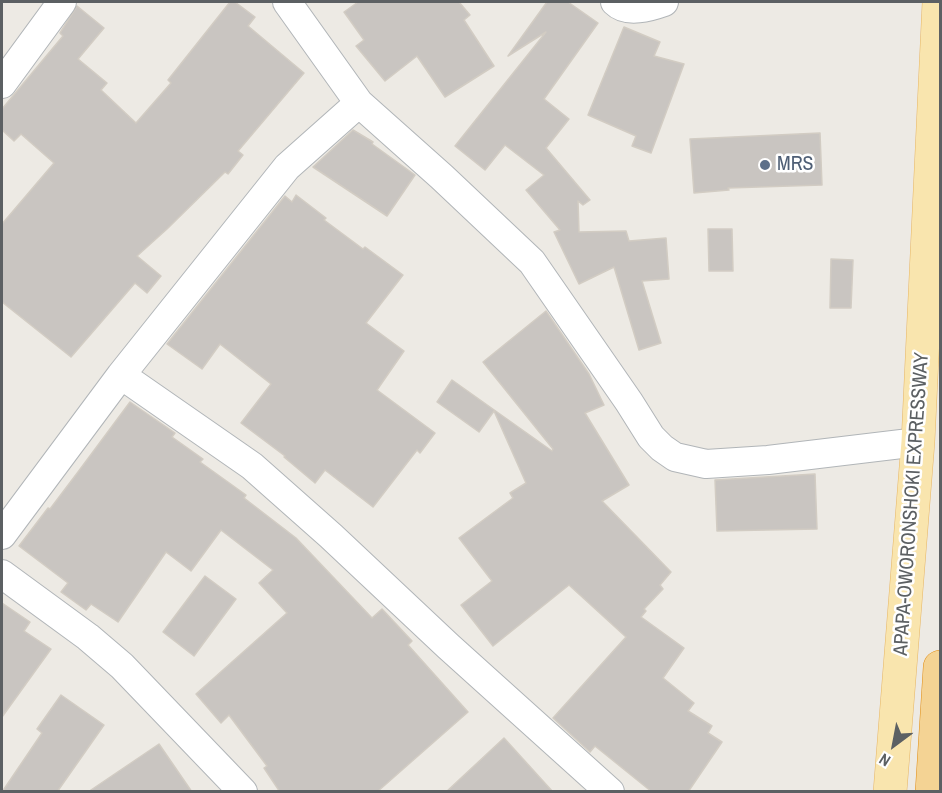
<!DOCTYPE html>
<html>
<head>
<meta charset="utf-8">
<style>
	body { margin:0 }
	#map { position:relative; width:942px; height:793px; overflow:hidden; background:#edeae4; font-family:"Archivo Narrow",sans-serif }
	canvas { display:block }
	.frame { position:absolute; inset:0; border:3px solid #5c6063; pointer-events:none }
	.north { position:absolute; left:864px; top:715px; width:60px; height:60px; -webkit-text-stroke:4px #fff; paint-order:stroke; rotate:212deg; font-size:16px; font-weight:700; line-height:24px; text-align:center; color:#5c6063 }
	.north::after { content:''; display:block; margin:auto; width:21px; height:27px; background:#5c6063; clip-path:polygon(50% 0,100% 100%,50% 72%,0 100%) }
</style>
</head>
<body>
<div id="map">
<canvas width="942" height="793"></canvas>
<div class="frame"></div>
<div class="north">N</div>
</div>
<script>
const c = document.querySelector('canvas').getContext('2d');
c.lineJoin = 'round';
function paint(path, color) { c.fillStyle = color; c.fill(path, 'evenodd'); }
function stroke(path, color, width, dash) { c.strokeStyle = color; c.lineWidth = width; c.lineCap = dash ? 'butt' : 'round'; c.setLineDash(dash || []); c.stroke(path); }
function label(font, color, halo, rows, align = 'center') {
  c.font = font + ' "Archivo Narrow",sans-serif'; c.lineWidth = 5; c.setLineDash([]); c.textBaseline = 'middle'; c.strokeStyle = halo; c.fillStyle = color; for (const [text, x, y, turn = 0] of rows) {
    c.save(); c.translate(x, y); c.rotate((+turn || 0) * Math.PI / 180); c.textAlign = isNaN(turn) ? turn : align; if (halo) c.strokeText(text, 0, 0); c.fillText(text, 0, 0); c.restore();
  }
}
const building = new Path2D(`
	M230,2h5l20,15 -7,9 56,47 -66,78 5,4 -15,19 -3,-2 -58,57 -30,27 24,20 -14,17 -12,-10 -64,74 -69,-55v-78l52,-61 -33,-29 -7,7 -12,-11v-21l61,-73 -3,-3 17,-27 27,22 -26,31 29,24 -6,7 35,33 35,-40 -3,-3z
	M358,2h101l11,13 -6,5 30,46 -49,31 -28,-41 -32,25 -29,-35 8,-6 -20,-28z
	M547,2h21l30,21 -54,76 25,20 -23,29 44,52 -7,5 -5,-4 1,31 47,-1 3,10 37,-3 3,41 -27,2 19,62 -22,7 -25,-83 -35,17 -25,-52 6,-2 -34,-40 18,-15 -39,-30 -20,25 -30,-24 91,-114 -38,24z
	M624,27l36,15 -6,14 30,8 -33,89 -19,-7 4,-10 -48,-21z
	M353,130l20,12 -1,2 43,31 -28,41 -74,-49z
	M820,133l2,52 -94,3 1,2 -35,3 -4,-54z
	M296,195l30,23 -2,2 39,29 2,-2 38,28 -37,48 38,28 -27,39 58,43 -15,20 -3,-3 -44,57 -48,-37 -10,13 -31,-26 1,-1 -44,-33 30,-39 -51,-40 -18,25 -35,-25 118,-148 7,6z
	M708,229h24l1,42h-24z
	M831,259l22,1 -2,48h-21z
	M546,311l43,63 15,31 -19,8 44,72 -27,16 69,71 -11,13 3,4 -19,20 2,2 -5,6 43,31 -21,30 31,25 -6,8 24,15 -4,7 14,9 -34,50h-36l-57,-46 -5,6 -37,-34 73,-81 -57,-52 -76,61 -32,-41 31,-24 -33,-43 54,-40 -3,-5 16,-10 -32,-72 -15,21 -42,-30 15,-22 100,71 1,-2 -70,-87z
	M130,402l45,31 -3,4 31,22 -3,3 46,33 -2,3 52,40 76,80 10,-9 30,32 -4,4 60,67 -91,80h-97l-16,-24 3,-2 -38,-51 -8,8 -25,-29 91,-81 -28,-30 14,-13 -52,-40 -30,41 -25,-19 -48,70 -27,-18 -5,6 -25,-18 7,-9 -49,-37 29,-38 2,1 28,-37z
	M815,474l2,55 -100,2 -2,-51z
	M205,576l31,23 -42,57 -31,-24z
	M2,603l28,19 -6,9 27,18 -49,68z
	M61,695l43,30 -47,67h-55l40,-59 -5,-4z
	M504,738l49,54h-107z
	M159,744l33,48h-104z`);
const minor = new Path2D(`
	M287,2l72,101 83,74 90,85 97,140 22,35 11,11 13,9 31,7 62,-4 150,-18
	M615,2c12,12 35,5 49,0
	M2,84l60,-82
	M121,375l131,91 79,70 117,110 162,146
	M2,535l119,-160 166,-208 72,-64
	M2,574l86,63 34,29 121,126`);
const primary = new Path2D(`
	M890,792l28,-350 21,-440`);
const motorway = new Path2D(`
	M932,792l8,-125`);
const markers = [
	[765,165,6,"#5c6f8a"]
];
const serviceNames = [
	["MRS",777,165]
];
const streetNames = [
	["APAPA-OWORONSHOKI EXPRESSWAY",912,504,-86]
];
paint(building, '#c9c5c1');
stroke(building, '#d2ccc3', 1.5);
stroke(minor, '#b1b5b8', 30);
stroke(primary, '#e6b564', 34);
stroke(motorway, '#e08c12', 34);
stroke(minor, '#fff', 28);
stroke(primary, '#f9e5ae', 33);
stroke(motorway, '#f4d394', 33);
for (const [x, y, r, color] of markers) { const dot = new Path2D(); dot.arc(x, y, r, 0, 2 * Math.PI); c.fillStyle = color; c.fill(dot); stroke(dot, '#fff', 2); }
label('20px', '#4e5e75', '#fff', serviceNames, 'left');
label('20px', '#5c6063', '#fff', streetNames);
</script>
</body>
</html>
